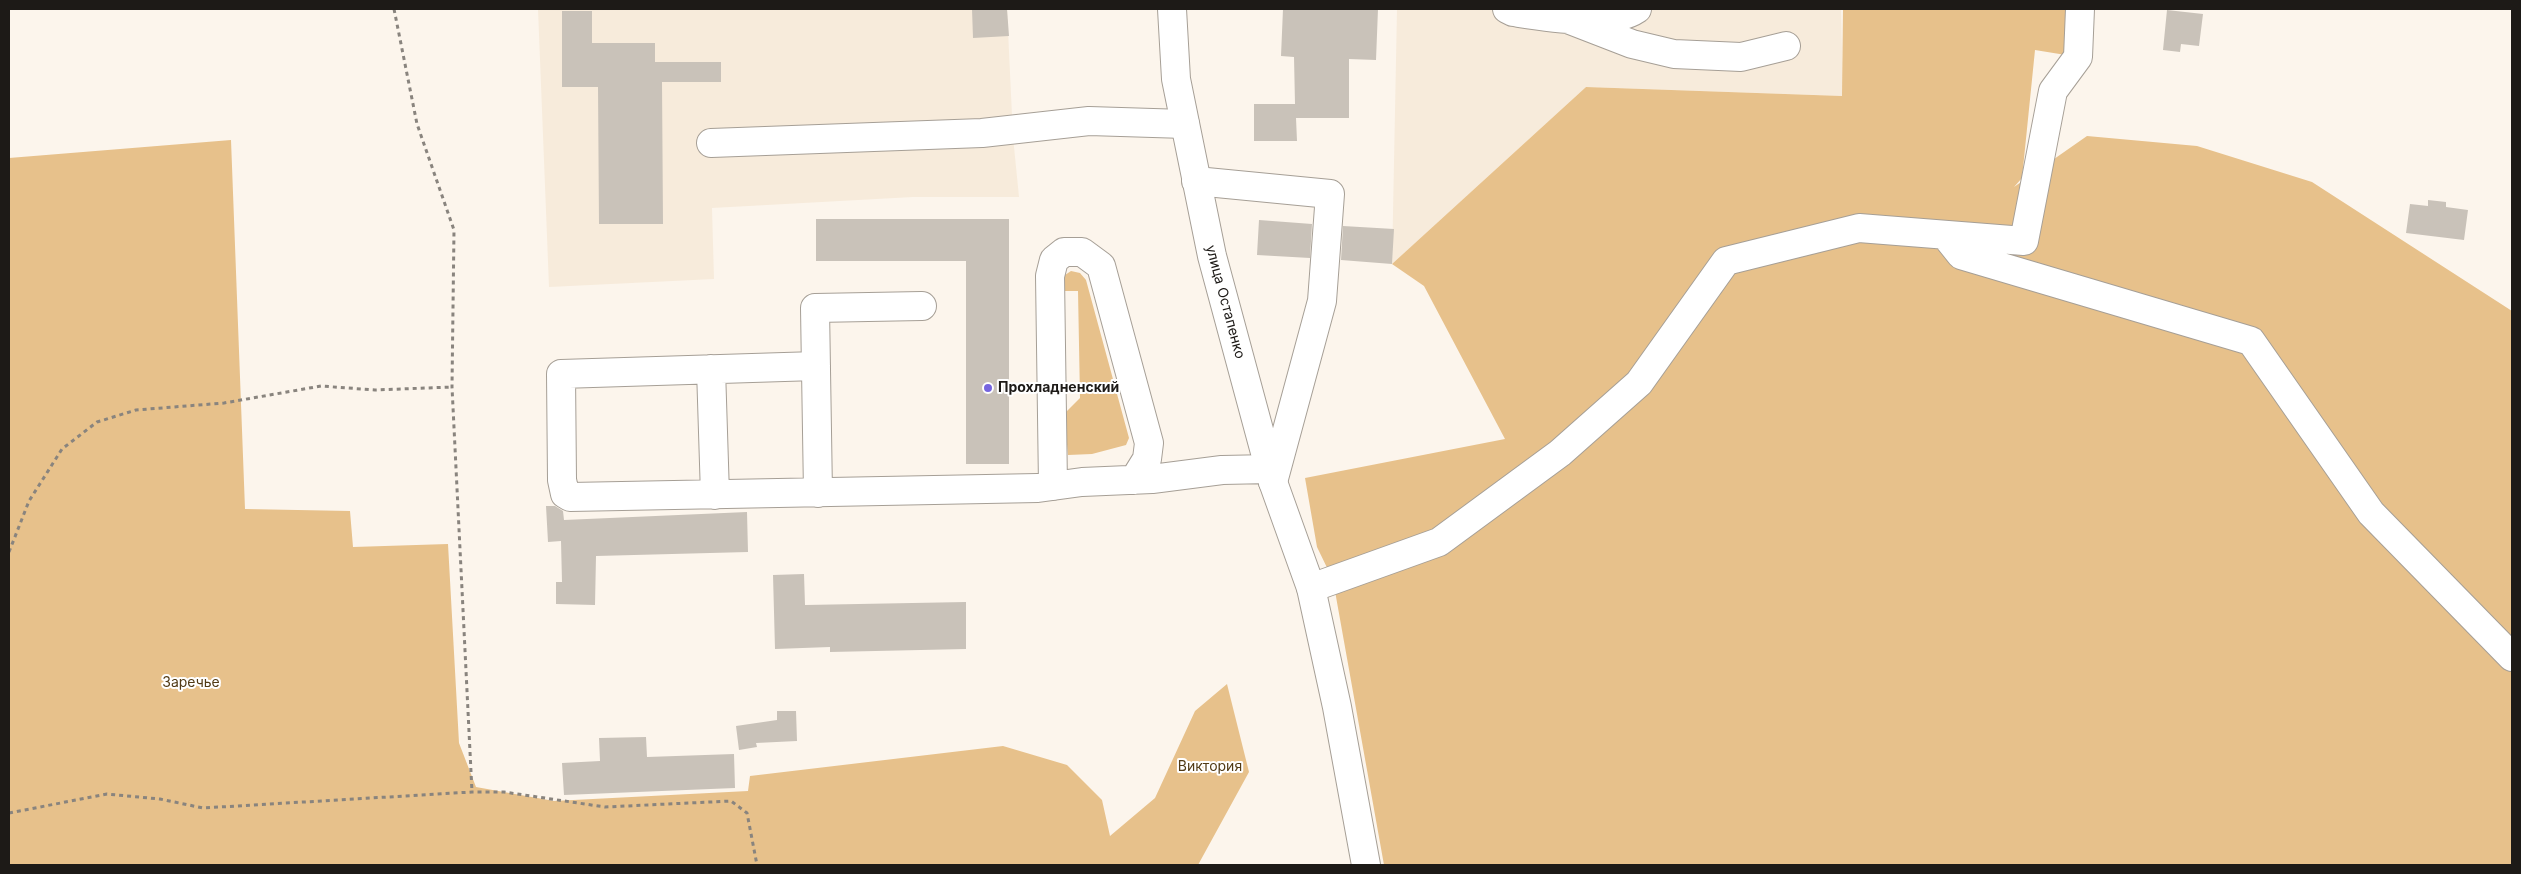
<!DOCTYPE html>
<html>
<head>
<meta charset="utf-8">
<style>
	body { margin:0 }
	#map { position:relative; width:2521px; height:874px; overflow:hidden; background:#fcf5ec; font-family:Inter,sans-serif }
	canvas { display:block }
	.frame { position:absolute; inset:0; border:10px solid #1d1a17; pointer-events:none }
</style>
</head>
<body>
<div id="map">
<canvas width="2521" height="874"></canvas>
<div class="frame"></div>
</div>
<script>
const c = document.querySelector('canvas').getContext('2d');
c.lineJoin = 'round';
function paint(path, color) { c.fillStyle = color; c.fill(path, 'evenodd'); }
function stroke(path, color, width, dash) { c.strokeStyle = color; c.lineWidth = width; c.lineCap = dash ? 'butt' : 'round'; c.setLineDash(dash || []); c.stroke(path); }
function label(font, color, halo, rows, align = 'center') {
  c.font = font + ' Inter,sans-serif'; c.lineWidth = 4; c.setLineDash([]); c.textBaseline = 'middle'; c.strokeStyle = halo; c.fillStyle = color; for (const [text, x, y, turn = 0] of rows) {
    c.save(); c.translate(x, y); c.rotate((+turn || 0) * Math.PI / 180); c.textAlign = isNaN(turn) ? turn : align; if (halo) c.strokeText(text, 0, 0); c.fillText(text, 0, 0); c.restore();
  }
}
const built = new Path2D(`
	M538,9h469l6,128 6,60h-106l-201,11 2,71 -165,8z
	M1397,9h444l2,87 -257,-9 -194,177z`);
const green = new Path2D(`
	M1843,9h237l-2,48 -43,-7 -13,128 -8,9 73,-51 110,10 115,36 200,129v554h-1128l-51,-285 -16,-33 -12,-69 200,-39 -81,-153 -32,-22 194,-177 256,9z
	M231,140l14,369 105,2 3,36 95,-3 11,199 17,44 78,14 194,-10 2,-15 253,-30 64,19 35,35 8,36 45,-38 40,-87 32,-27 22,88 -51,93h-1189v-707z
	M1071,271l9,2 6,7 43,158 -3,7 -34,9 -24,1 -4,-41 16,-16 -2,-107h-15l2,-16z`);
const building = new Path2D(`
	M972,9h35l2,27 -36,2z
	M1283,9h95l-2,51 -27,-1v59h-53l1,23h-43v-37h41l-1,-47 -13,-1z
	M2167,10l36,4 -4,32 -18,-2 -1,8 -17,-2z
	M562,11h30v32h63v19h66v20h-59l1,142h-64l-1,-137h-36z
	M2428,200l18,2v5l22,3 -4,30 -58,-7 4,-29 18,2z
	M816,219h193v245h-43v-203h-150z
	M1259,220l53,4 -2,34 -53,-3z
	M1343,226l51,3 -2,35 -51,-4z
	M546,506h9l8,5 1,9 183,-8 1,40 -152,4 -1,49 -39,-1v-22h6l-1,-41 -13,1z
	M804,574l1,31 161,-3v47l-136,3v-5l-55,2 -2,-74z
	M777,711h19l1,30 -41,2 1,4 -18,3 -3,-24 41,-6z
	M646,737l1,20 87,-3 1,34 -171,7 -2,-32 38,-2 -1,-23z`);
const path = new Path2D(`
	M394,9l23,115 37,106 -2,157 20,405
	M9,552l20,-51 33,-52 35,-27 39,-12 88,-7 97,-17 54,4 77,-3
	M9,813l98,-19 53,5 43,9 269,-16h32l101,15 126,-6 16,12 10,52`);
const minor = new Path2D(`
	M1507,9l6,3c33,5 96,16 124,-3
	M1570,20l62,24 42,10 67,3 45,-11
	M711,143l271,-10 107,-12 96,3
	M1196,181l134,13 -8,107 -49,181
	M1945,235l16,20 290,86 120,172 141,144
	M816,366l-255,8 1,106 3,14 5,3 468,-9 44,-6 70,-3 70,-9 48,-1
	M711,369l4,126
	M1053,486l-3,-210 4,-16 10,-8h18l19,14 48,177 -2,16 -13,21
	M818,493l-3,-185 107,-2
	M1311,588l128,-46 121,-89 79,-70 87,-122 133,-33 165,13 29,-150 25,-34 2,-48`);
const major = new Path2D(`
	M1172,9l4,70 36,177 61,226 38,106 26,119 29,158`);
const markers = [
	[988,388,5,"#7665df"]
];
const streetNames = [
	["улица Остапенко",1225,302,75]
];
const poiNames = [
	["Прохладненский",998,388]
];
const parkNames = [
	["Заречье",191,683],
	["Виктория",1210,767]
];
paint(built, '#f7ebdb');
paint(green, '#e7c18b');
paint(building, '#c9c2b9');
stroke(minor, '#a69f96', 30);
stroke(major, '#a69f96', 30);
stroke(path, '#89847e', 3, [4, 4]);
stroke(minor, '#fff', 28);
stroke(major, '#fff', 28);
for (const [x, y, r, color] of markers) { const dot = new Path2D(); dot.arc(x, y, r, 0, 2 * Math.PI); c.fillStyle = color; c.fill(dot); stroke(dot, '#fff', 2); }
label('14px', '#1d1a17', '#fff', streetNames);
label('bold 14px', '#1d1a17', '#fff', poiNames, 'left');
label('14px', '#513a15', '#fff', parkNames);
</script>
</body>
</html>
